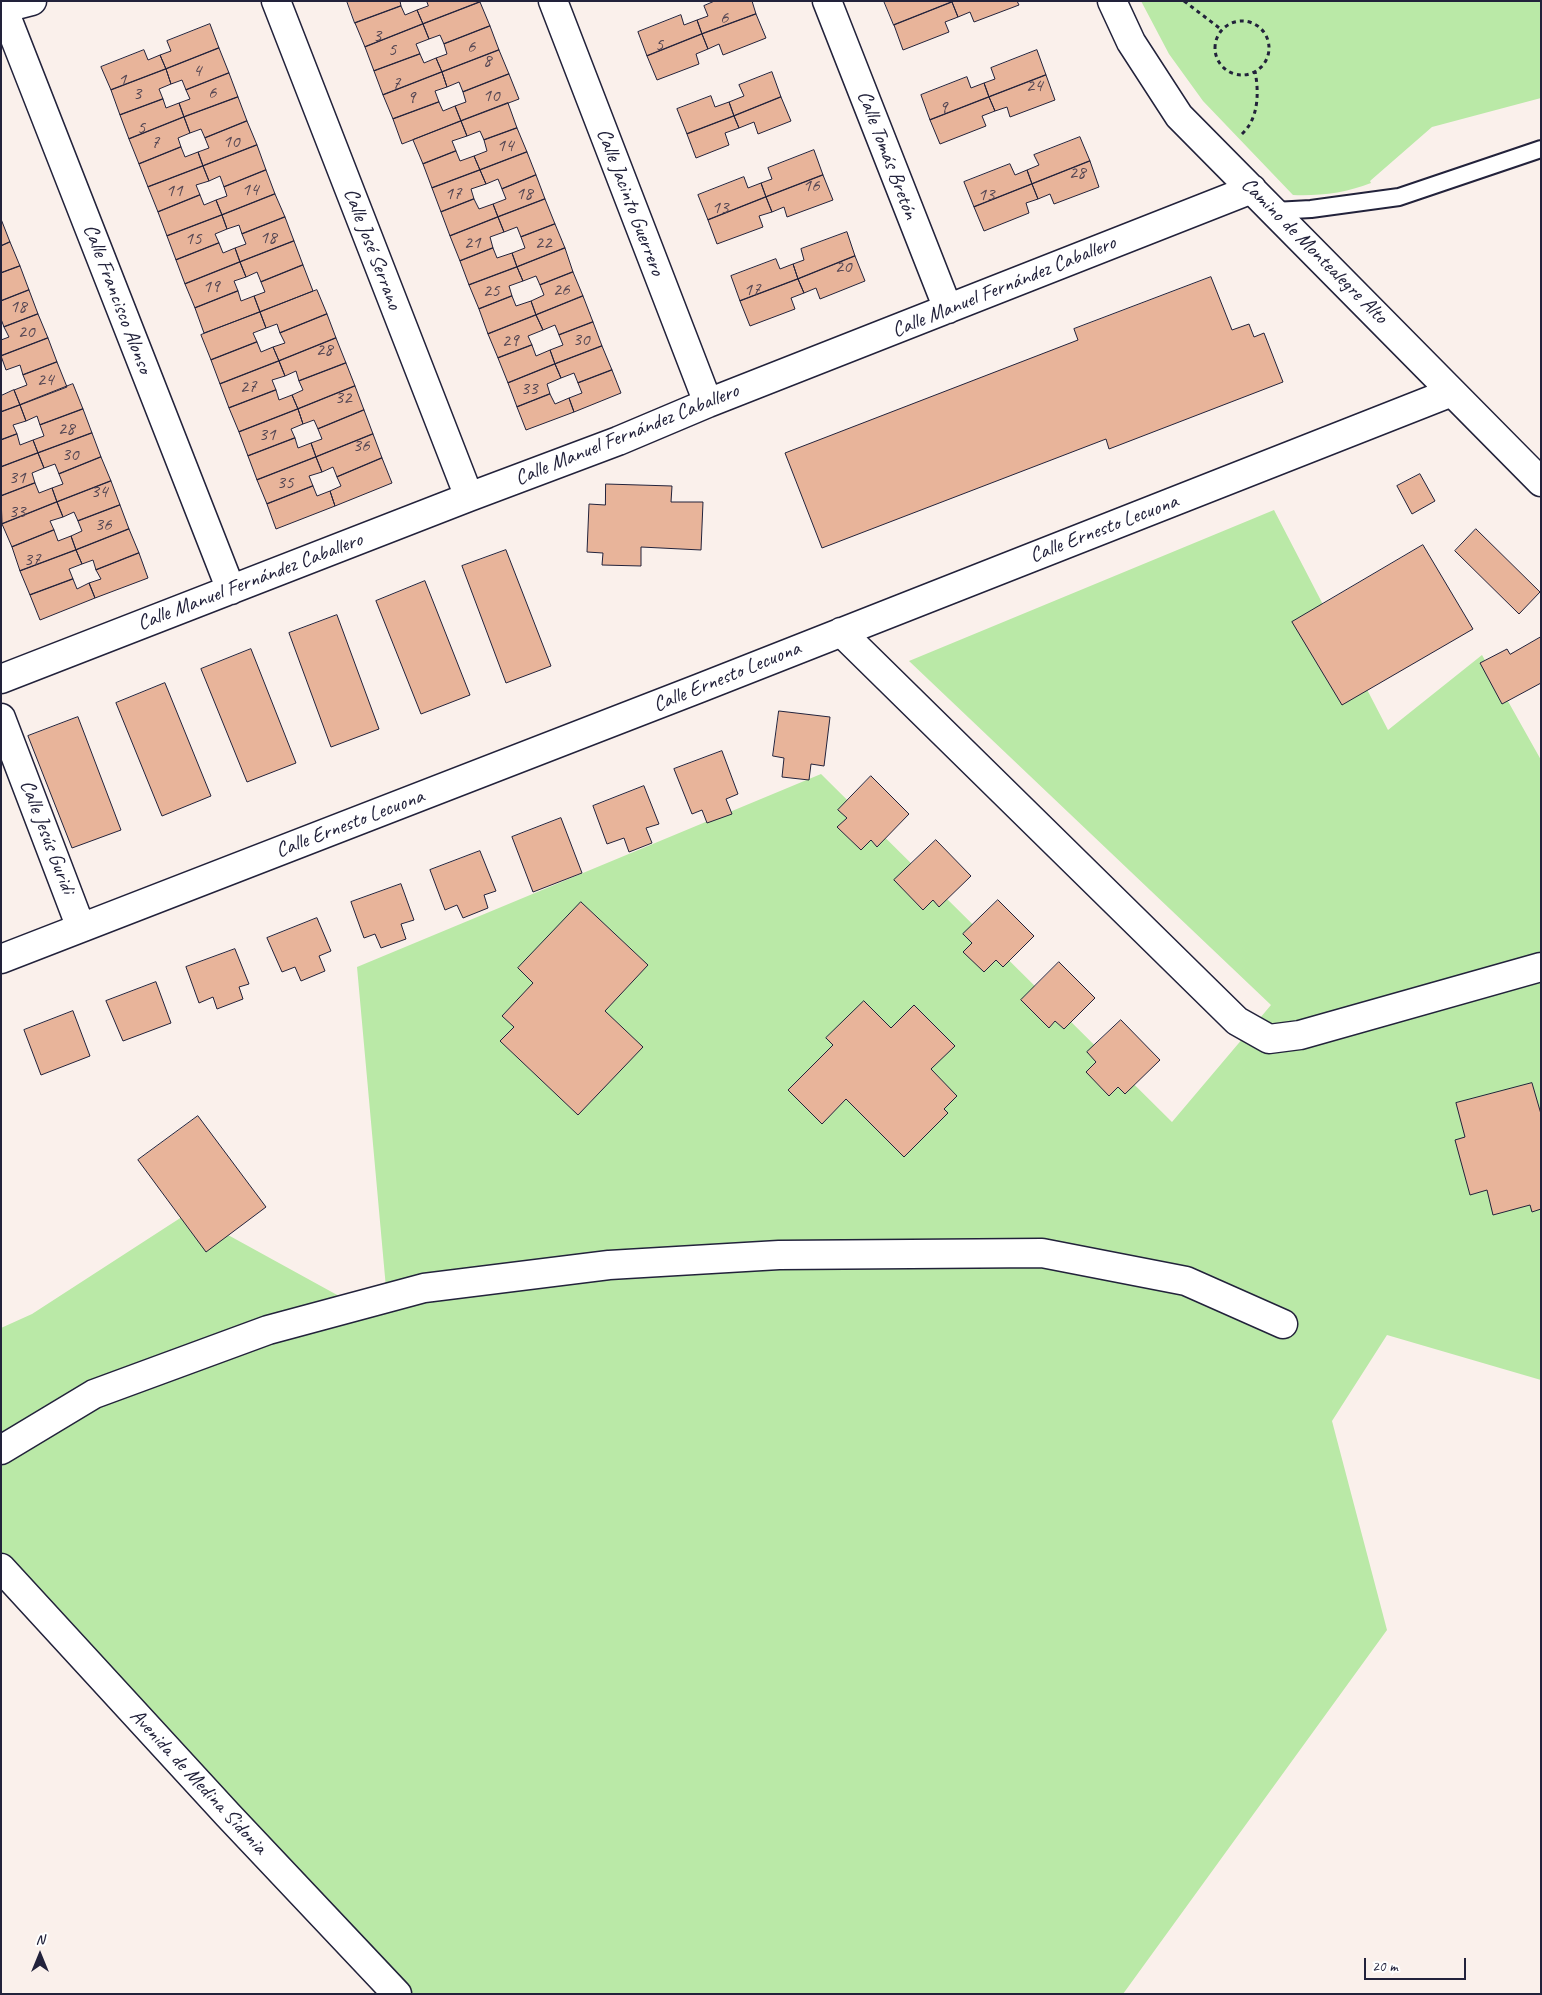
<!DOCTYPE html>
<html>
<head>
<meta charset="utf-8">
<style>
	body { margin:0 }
	#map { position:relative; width:1542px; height:1995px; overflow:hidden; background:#faf0eb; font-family:Caveat,sans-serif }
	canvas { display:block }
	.frame { position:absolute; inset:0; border:2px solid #22223b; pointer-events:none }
	.north { position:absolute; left:15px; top:1930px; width:50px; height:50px; -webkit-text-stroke:4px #fff; paint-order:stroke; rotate:0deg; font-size:14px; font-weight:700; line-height:20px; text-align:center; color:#22223b }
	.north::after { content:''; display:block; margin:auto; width:18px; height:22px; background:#22223b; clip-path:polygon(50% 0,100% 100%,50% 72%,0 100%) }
	.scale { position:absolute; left:1364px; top:1958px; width:102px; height:22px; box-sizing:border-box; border:2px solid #22223b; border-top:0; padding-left:6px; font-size:15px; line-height:18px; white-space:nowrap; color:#22223b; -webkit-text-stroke:4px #fff; paint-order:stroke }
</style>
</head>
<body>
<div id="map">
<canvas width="1542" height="1995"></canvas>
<div class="frame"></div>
<div class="north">N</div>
<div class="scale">20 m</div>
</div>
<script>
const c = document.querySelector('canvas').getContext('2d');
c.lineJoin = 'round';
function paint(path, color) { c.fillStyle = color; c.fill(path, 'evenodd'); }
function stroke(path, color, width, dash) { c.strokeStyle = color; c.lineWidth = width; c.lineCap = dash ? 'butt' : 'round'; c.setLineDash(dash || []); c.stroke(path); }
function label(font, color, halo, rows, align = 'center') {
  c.font = font + ' Caveat,sans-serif'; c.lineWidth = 5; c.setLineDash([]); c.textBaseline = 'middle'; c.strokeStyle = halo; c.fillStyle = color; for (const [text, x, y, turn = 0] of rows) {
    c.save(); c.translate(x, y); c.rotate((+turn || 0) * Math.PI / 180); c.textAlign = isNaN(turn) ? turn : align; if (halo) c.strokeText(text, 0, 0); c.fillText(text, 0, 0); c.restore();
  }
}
const green = new Path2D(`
	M1141,1h400v97l-109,29 -62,54 1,2c-25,10 -51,13 -78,12l-90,-94 -34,-47z
	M1274,510l114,220 94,-75 59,105v620l-154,-45 -55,86 55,209 -264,364h-729l-393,-418v-248l31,-14 156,-101 151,83 47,-8 -29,-321 464,-193 351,348 99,-117 -362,-344z`);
const building = new Path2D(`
	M347,1h53l1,5 -46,17z
	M427,1h53v1l-57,22 -6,-14 11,-4z
	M715,1h37l4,13 -54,20 -5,-14 11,-4 -4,-10z
	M884,1h68v1l-58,23z
	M955,1h62l2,4 -45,17 -4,-10 -12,5 -6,-15z
	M480,2l10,24 -46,18 -4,-9 -11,4 -6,-15z
	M952,2l6,15 -13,5 4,10 -46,18 -9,-25z
	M401,6l4,9 12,-5 6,14 -58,23 -10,-24z
	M756,14l10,24 -43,17 -4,-11 -11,5 -6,-15z
	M681,15l3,10 13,-5 5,14 -55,22 -9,-24z
	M210,24l9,24 -53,21 -6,-14 11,-4 -4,-10z
	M423,24l6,15 -13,5 4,10 -46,17 -9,-24z
	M490,26l9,24 -57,22 -6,-14 11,-4 -3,-10z
	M702,34l6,15 -12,5 3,10 -42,16 -10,-24z
	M219,48l10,25 -43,17 -4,-10 -11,4 -5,-15z
	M144,50l4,10 12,-5 6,14 -55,21 -10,-23z
	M499,50l10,24 -46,18 -4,-10 -12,5 -5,-15z
	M1037,50l9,25 -57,22 -5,-14 11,-4 -4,-11z
	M420,54l4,9 12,-5 6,14 -59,23 -9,-24z
	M166,69l5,15 -12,5 4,10 -43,16 -9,-25z
	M442,72l5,15 -12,4 4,11 -46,17 -10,-24z
	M772,72l9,25 -47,19 -5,-14 15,-6 -5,-11z
	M229,73l9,24 -54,20 -5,-14 11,-4 -4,-9z
	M509,74l10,25 -58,22 -6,-15 11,-4 -3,-10z
	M1046,75l9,25 -45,17 -3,-10 -12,4 -6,-14z
	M967,77l4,11 13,-5 5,14 -59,23 -9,-25z
	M711,96l4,11 14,-5 5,14 -47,18 -10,-25z
	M238,97l9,24 -42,17 -4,-9 -11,4 -6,-16z
	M781,97l10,24 -33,13 -4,-12 -15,6 -5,-12z
	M989,97l6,14 -13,5 4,10 -46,18 -10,-24z
	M163,99l3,9 13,-5 5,14 -55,22 -9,-24z
	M439,102l4,9 12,-5 6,15 -59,23 -9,-25z
	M508,103l9,25 -33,12 -4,-9 -13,5 -6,-15z
	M734,116l5,12 -14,5 4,12 -33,13 -9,-24z
	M184,117l6,16 -12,5 3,9 -42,17 -10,-25z
	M247,121l10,24 -54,21 -5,-14 11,-4 -4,-10z
	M461,121l6,15 -15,5 4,10 -33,13 -10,-24z
	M517,128l10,24 -47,18 -6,-14 13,-5 -3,-11z
	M1080,137l10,24 -58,23 -5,-14 12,-5 -5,-10z
	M257,145l9,25 -42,17 -4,-11 -11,5 -6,-15z
	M181,147l4,10 13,-5 5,14 -55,21 -9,-23z
	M814,150l9,25 -57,22 -5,-14 11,-4 -4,-11z
	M456,151l4,10 14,-5 6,14 -48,18 -9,-24z
	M527,152l9,23 -34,14 -4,-10 -12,5 -6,-14z
	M1090,161l9,26 -45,17 -4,-10 -12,5 -6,-15z
	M1010,164l5,11 12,-5 5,14 -58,23 -10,-25z
	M203,166l6,15 -13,4 4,10 -42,17 -10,-25z
	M266,170l9,24 -53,21 -6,-15 11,-4 -3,-9z
	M480,170l6,14 -15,5 3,10 -33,13 -9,-24z
	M536,175l9,24 -47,18 -5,-13 13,-5 -4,-10z
	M823,175l10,25 -46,17 -3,-10 -12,5 -6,-15z
	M744,177l4,11 13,-5 5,14 -58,23 -10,-25z
	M1032,184l6,15 -12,4 3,10 -45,18 -10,-24z
	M275,194l10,23 -43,17 -3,-9 -12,4 -5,-14z
	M200,195l4,10 12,-5 6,15 -55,21 -9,-24z
	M766,197l6,15 -13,4 4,11 -46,17 -9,-24z
	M474,199l5,10 14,-5 5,13 -48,19 -9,-24z
	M545,199l10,25 -34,13 -4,-10 -13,5 -6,-15z
	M222,215l5,14 -12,5 4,9 -43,17 -9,-24z
	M285,217l9,24 -54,21 -5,-14 11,-4 -4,-10z
	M498,217l6,15 -14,5 3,11 -33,13 -10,-25z
	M1,219l9,23 -9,4z
	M555,224l10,24 -48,19 -5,-14 13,-5 -4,-11z
	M847,232l8,24 -57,23 -5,-15 11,-4 -3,-11z
	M294,241l9,24 -42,17 -4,-10 -11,5 -6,-15z
	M10,242l10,24 -19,7v-27z
	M219,243l4,10 12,-5 5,14 -55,22 -9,-24z
	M493,248l4,10 15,-5 5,14 -48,18 -9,-24z
	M565,248l8,24 -33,13 -4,-9 -13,5 -6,-14z
	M855,256l10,25 -45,18 -4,-11 -12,5 -6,-14z
	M776,259l4,10 13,-5 5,15 -58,22 -9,-25z
	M240,262l6,15 -12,4 4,10 -43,17 -10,-24z
	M303,265l10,26 -53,21 -6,-16 11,-4 -4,-10z
	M20,266l9,24 -28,11v-28z
	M517,267l6,14 -14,5 3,10 -33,13 -10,-24z
	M573,272l10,24 -47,19 -5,-14 13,-6 -4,-10z
	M1211,277l21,53 17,-6 5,13 10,-4 19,49 -174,67 -3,-10 -284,109 -37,-95 293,-113 -4,-11z
	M798,279l6,14 -13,5 4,11 -45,17 -10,-25z
	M29,290l9,24 -34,13 -3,-8v-18z
	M317,290l10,24 -47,19 -3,-9 -11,4 -6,-16z
	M238,291l3,10 13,-5 6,16 -56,21 -9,-25z
	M512,296l4,10 15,-5 5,14 -48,19 -9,-25z
	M583,296l10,26 -34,13 -4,-10 -12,5 -7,-15z
	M260,312l6,16 -13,5 4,9 -46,18 -10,-25z
	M38,314l10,24 -47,18v-16l8,-3 -5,-10z
	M327,314l9,24 -57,23 -6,-14 12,-4 -5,-10z
	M536,315l7,15 -15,6 4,9 -34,13 -10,-24z
	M593,322l9,24 -47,18 -5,-14 13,-5 -4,-10z
	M48,338l9,24 -34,13 -3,-10 -14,5 -5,-14z
	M336,338l10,25 -47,18 -3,-10 -11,5 -6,-15z
	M257,342l4,10 12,-5 6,14 -59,23 -9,-24z
	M532,345l4,11 14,-6 5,14 -47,19 -10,-25z
	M602,346l10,24 -34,13 -4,-10 -13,5 -6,-14z
	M279,361l6,15 -13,4 4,10 -47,18 -9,-24z
	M57,362l10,25 -47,18 -6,-15 13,-5 -4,-10z
	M346,363l9,23 -57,23 -6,-14 11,-5 -4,-9z
	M555,364l6,14 -14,6 3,10 -33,13 -9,-24z
	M612,370l9,23 -47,19 -5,-14 13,-5 -4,-10z
	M73,384l10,25 -43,16 -3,-9 -11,5 -6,-16z
	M355,386l9,24 -46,19 -4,-9 -11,4 -5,-15z
	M14,390l6,15 -19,7v-16z
	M276,390l3,10 13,-5 6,14 -59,23 -10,-24z
	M550,394l5,10 14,-6 5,14 -48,18 -9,-23z
	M20,405l6,16 -13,4 4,9 -16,6v-28z
	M83,409l9,24 -54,20 -5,-13 11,-4 -4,-11z
	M298,409l5,15 -12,5 4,9 -47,18 -9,-24z
	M364,410l9,24 -57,23 -5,-14 11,-4 -4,-10z
	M92,433l9,24 -42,17 -4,-10 -11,4 -6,-15z
	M17,434l3,11 13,-5 5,13 -37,14v-27z
	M373,434l9,24 -45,19 -4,-10 -11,5 -6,-15z
	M295,438l3,10 13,-5 5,14 -59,23 -9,-24z
	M38,453l6,15 -12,5 3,10 -34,13v-29z
	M101,457l10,24 -54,21 -5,-14 11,-4 -4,-10z
	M316,457l6,15 -13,4 4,10 -46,18 -10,-24z
	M382,458l10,25 -57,23 -5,-15 11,-5 -4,-9z
	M1420,474l15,27 -23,13 -15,-28z
	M111,481l9,24 -42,16 -4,-9 -11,5 -6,-15z
	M35,483l4,10 13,-5 5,14 -55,22 -1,-28z
	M606,484l66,2 -1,16h32l-2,48 -60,-3v19l-39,-1 1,-12 -16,-1 2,-48 16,1z
	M313,486l4,10 13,-5 5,15 -59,23 -9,-25z
	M57,502l6,15 -13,4 4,9 -42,17 -10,-23z
	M120,505l9,24 -53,21 -5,-14 11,-5 -4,-10z
	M129,529l10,24 -43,17 -3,-10 -11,4 -6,-14z
	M1476,529l64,63 -21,22 -64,-63z
	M54,530l4,11 13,-5 5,14 -56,21 -8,-24z
	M1423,545l50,84 -131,76 -50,-83z
	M76,550l6,14 -13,5 4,10 -43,16 -10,-24z
	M506,550l45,116 -45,17 -44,-117z
	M139,553l9,25 -53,20 -6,-15 12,-4 -5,-9z
	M73,579l4,10 12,-6 6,15 -55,22 -10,-25z
	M425,581l45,114 -49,19 -45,-113z
	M337,615l42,114 -48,18 -42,-114z
	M1541,637v46l-39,21 -22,-41 27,-14 3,5z
	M251,649l45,114 -49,19 -46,-113z
	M165,683l46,113 -49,20 -46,-113z
	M779,711l51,6 -6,49 -13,-2 -2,16 -27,-3 2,-19 -11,-2z
	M78,717l43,113 -49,18 -44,-112z
	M722,751l16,43 -12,5 6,15 -25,9 -5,-13 -10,4 -18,-45z
	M871,776l38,38 -32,33 -6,-7 -10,10 -24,-23 10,-9 -9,-8z
	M644,786l15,38 -13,4 6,15 -23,9 -5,-14 -17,6 -14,-38z
	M561,818l21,55 -49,19 -21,-55z
	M936,840l35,36 -32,31 -6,-7 -10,10 -29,-30z
	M480,851l16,40 -12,4 4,13 -25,10 -6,-13 -12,5 -15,-40z
	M401,884l13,36 -13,4 5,15 -25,9 -6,-14 -11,4 -13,-36z
	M998,900l36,36 -31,31 -7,-7 -12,12 -21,-20 9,-9 -9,-9z
	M581,902l67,63 -43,46 38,36 -65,68 -78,-74 14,-14 -12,-11 31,-33 -15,-15z
	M317,918l14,33 -12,5 6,15 -24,10 -6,-14 -13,5 -15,-34z
	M235,949l14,35 -10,3 4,12 -26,10 -4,-12 -14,6 -13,-36z
	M1059,962l36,36 -31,31 -9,-8 -6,7 -28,-28z
	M156,982l15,41 -48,18 -17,-40z
	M864,1001l27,27 23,-23 41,41 -24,23 26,27 -13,13 4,4 -44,44 -58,-58 -24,25 -34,-34 45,-45 -7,-7z
	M73,1011l17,45 -49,19 -17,-45z
	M1121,1020l39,40 -35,34 -7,-7 -9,9 -23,-24 10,-10 -9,-10z
	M1532,1083l9,31v95l-9,3 -2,-7 -37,10 -6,-25 -17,5 -15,-55 10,-3 -9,-34z
	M198,1116l68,91 -60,45 -68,-92z`);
const path = new Path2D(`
	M1184,1l38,29
	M1215 48a27 27 0 1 1 54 0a27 27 0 1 1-54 0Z
	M1242,134c17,-16 17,-42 13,-63`);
const service = new Path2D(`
	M1274,211l37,-2 88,-12 142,-48`);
const minor = new Path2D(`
	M276,1l193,496
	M553,1l155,402
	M827,1l121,308
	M1112,1l19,41 48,74 362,366
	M3,8l228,582
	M841,632l396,389 32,18 31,-4 241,-68
	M1,679l468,-182 149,-56 90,-38 544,-214
	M1,718l80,210
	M1,959l699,-271 752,-296
	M1,1450l93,-56 174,-64 156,-42 185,-23 170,-10 263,-2 144,28 97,43`);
const secondary = new Path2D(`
	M1,1568l227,247 169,179`);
const primary = new Path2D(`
	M1,9l31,-8`);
const numberNames = [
	["6",724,18],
	["3",377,36],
	["5",659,45],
	["6",471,47],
	["5",392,50],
	["8",487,61],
	["4",197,71],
	["1",122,80],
	["7",396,84],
	["24",1034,86],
	["6",212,93],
	["3",137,94],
	["10",491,96],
	["9",411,98],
	["9",943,108],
	["5",141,128],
	["10",231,142],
	["7",155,143],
	["14",505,146],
	["28",1077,173],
	["16",811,186],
	["14",250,190],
	["11",174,191],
	["17",453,194],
	["18",524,194],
	["13",986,195],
	["13",720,208],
	["18",268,238],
	["15",193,239],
	["21",472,243],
	["22",543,243],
	["20",843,267],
	["19",211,287],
	["26",561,290],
	["17",752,290],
	["25",491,291],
	["18",18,307],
	["20",26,332],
	["30",581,340],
	["29",510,341],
	["28",324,350],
	["24",45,380],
	["27",248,387],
	["33",529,389],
	["32",343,398],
	["28",66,429],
	["31",267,435],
	["36",361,446],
	["30",70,455],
	["31",17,478],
	["35",285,483],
	["34",99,492],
	["33",17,512],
	["36",103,525],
	["37",32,560]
];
const streetNames = [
	["Calle Tomás Bretón",887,155,69],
	["Calle Jacinto Guerrero",630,202,69],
	["Calle José Serrano",372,249,69],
	["Camino de Montealegre Alto",1314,251,45],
	["Calle Manuel Fernández Caballero",1004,287,-22],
	["Calle Francisco Alonso",117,299,69],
	["Calle Manuel Fernández Caballero",627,435,-22],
	["Calle Ernesto Lecuona",1104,529,-21],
	["Calle Manuel Fernández Caballero",250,582,-21],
	["Calle Ernesto Lecuona",727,677,-22],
	["Calle Ernesto Lecuona",350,824,-21],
	["Calle Jesús Guridi",47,837,69],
	["Avenida de Medina Sidonia",198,1782,47]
];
paint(green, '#bae9a7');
paint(building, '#e8b49a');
stroke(building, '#22223b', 1);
stroke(service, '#22223b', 20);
stroke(minor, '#22223b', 31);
stroke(secondary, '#22223b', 31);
stroke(primary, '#22223b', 31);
stroke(path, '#22223b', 3, [4, 4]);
stroke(service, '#fff', 16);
stroke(minor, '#fff', 28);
stroke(secondary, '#fff', 28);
stroke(primary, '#fff', 28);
label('19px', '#544653', null, numberNames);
label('21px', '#22223b', '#fff', streetNames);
</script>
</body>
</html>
